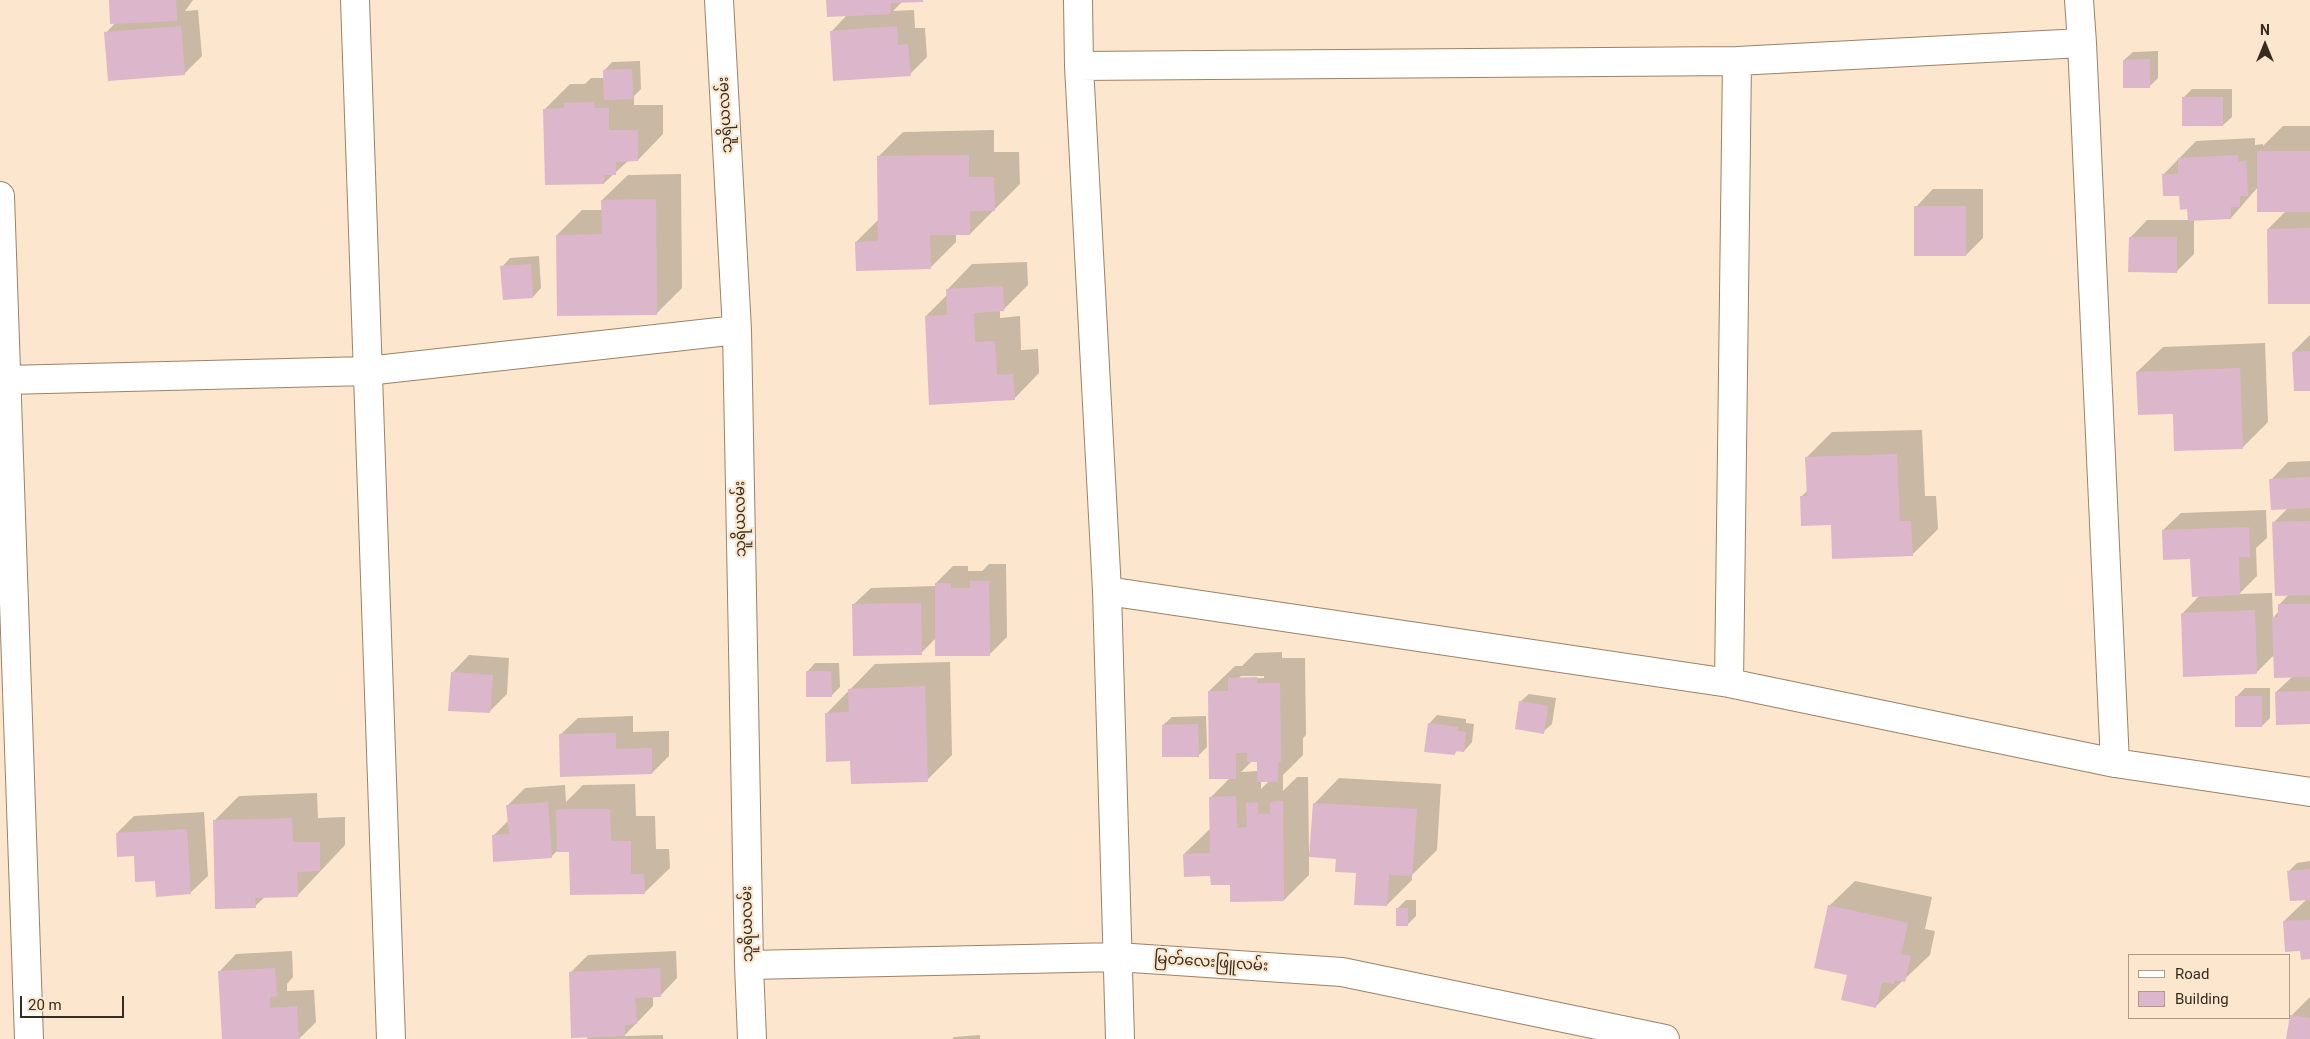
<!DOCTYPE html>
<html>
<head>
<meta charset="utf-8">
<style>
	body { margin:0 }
	#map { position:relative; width:2310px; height:1039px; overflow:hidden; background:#fce6ce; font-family:Roboto,sans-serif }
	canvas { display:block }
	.legend { position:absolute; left:2128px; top:954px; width:162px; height:65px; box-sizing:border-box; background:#fce6ce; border:1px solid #ad9c88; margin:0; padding:6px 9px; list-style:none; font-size:15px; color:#362c20 }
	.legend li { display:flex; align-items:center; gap:10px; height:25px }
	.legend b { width:25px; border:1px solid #ad9c88 }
	.north { position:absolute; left:2240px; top:20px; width:50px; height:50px; -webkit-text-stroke:4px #fce6ce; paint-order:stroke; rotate:0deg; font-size:14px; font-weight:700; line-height:20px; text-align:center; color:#362c20 }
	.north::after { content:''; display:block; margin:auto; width:18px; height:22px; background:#362c20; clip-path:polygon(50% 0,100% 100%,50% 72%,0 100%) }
	.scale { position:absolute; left:20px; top:996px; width:104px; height:22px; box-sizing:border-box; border:2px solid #362c20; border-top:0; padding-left:6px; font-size:15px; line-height:18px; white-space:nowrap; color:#362c20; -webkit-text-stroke:4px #fce6ce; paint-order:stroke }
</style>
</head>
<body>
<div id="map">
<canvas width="2310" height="1039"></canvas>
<ul class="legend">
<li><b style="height:6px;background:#fff"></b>Road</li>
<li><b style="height:14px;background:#dcb7cc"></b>Building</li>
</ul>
<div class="north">N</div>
<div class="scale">20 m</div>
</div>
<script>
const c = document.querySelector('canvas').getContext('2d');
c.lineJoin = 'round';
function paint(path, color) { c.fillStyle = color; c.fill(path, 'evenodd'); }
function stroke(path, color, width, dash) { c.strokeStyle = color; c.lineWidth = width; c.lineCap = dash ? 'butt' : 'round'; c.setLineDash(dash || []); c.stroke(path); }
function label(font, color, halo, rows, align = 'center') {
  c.font = font + ' Roboto,"Noto Sans Myanmar",sans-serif'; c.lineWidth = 4.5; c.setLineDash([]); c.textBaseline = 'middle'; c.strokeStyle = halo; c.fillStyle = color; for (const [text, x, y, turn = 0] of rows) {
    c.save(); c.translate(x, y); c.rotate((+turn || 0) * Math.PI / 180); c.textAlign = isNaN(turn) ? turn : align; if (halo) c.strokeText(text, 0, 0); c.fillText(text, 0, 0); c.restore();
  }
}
const shadow = new Path2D(`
	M110,0h83l-8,11 13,-1 4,46 -18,18 -78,-41 10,-11z
	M827,0h94l-18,1 -10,10 21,-1 1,18h10l2,29 -17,17 -79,-42 16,-17z
	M2158,51v27l-8,8 -26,-26 9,-8z
	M640,61l1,28 -7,7v9h29v29l-25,26h-9l-25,23 -60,-73 26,-26h15l6,-6h13v-7l8,-9z
	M2192,89h40v28l-9,8 -40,-27z
	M2283,126h27v177l-42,-74 19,-19 -29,-23 -27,31 -37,2v34l-18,18 -46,-34 17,-18h42v-12l-26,-33 33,-34 59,-3v7l8,-1v2z
	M994,130v22h25l1,32 -50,50h-14v8l-26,26 -74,-26 23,-23 -1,-62 25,-25z
	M681,174l1,114 -25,25 -100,-78 25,-25h20v-10l26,-25z
	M1933,189h50v49l-17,17 -50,-48z
	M539,256l2,32 -8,9 -31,-30 8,-9z
	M1027,262l1,23 -25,25h-3v8l20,-2 1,34 17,-1 1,24 -25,26 -88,-83 21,-21v-5l25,-26z
	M2310,335v54l-17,-37z
	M2265,343l3,79 -25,25 -69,-34 -37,-41 26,-25z
	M1922,430l3,66h11l2,33 -26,26 -80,-32 -31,-26 7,-7 -2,-32 26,-26z
	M2310,461v261l-34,-30 16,-15 -18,-22 -18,18 -73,-60 17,-18 -9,-37 -28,-28 18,-17 85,-3 1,28 -11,10 1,28 -18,18 33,-1 1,25 6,-7v-6l10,-11 -16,-71 15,-15 -17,-28 17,-18z
	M989,564h17l1,73 -18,18 -53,-17 -15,15 -68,-48 18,-17 65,-2v-3l17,-17h15v5h14z
	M1282,652v6h23l1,77 -3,3v17l-20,20v16l14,-14h11l1,75h2l3,-48 25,-26 102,6 -4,66 -25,25v5l-25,25 -30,-33 -19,-15 -29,-1v19l-25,25 -72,-25 -28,-21 26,-25 1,-32 19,-19 -21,-87 26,-25h7l13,-13zM1241,676h23v2l-26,1zM1252,761h6v10l-17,1zM1261,780h9l-9,9z
	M469,655l40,3 -2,36 -18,18 -37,-39z
	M950,662l2,93 -25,25 -101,-66 49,-50z
	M815,663h24l1,24 -9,9 -24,-24z
	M2245,688h25v30l-8,8 -26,-29z
	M1529,694l27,4 -4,26 -9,8 -23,-30z
	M1437,715l29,4v4l8,1 -2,18 -8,9 -6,-1 -4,4 -25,-30z
	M633,716v16l36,-1v25l-17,17 -92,-38 18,-17z
	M1206,716l1,31 -9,9 -35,-31 9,-8z
	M635,784l1,32h19l1,33h13l1,19 -26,25 -74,-43 -13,1 -6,6 -58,-21 16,-16 -1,-15 17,-17 40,-3 1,17 17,-17z
	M317,793l1,25 27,-1v28l-48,51 -32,1 -10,9 -41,-85 25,-25z
	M204,812l4,64 -18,17 -34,-13 -39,-47 17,-17z
	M2310,861v97l-9,-8 -17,-29 23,-22 -18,-28 8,-8z
	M1855,881l77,16 -7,32 10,2 -5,24 -54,51 -28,-32 -19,-68z
	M1406,900h10v16l-9,9 -9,-17z
	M292,951l1,26 -6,7v7l27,-1 2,32 -17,17h-76l-4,-67 17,-18z
	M676,951l1,27 -17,18h-7v10l-29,30 39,-1v4h-77l3,-3 -18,-64 17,-17z
	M2310,997v42h-23l4,-23z
	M980,1035v4h-28l2,-2z`);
const building = new Path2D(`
	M109,0h67l1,21 -67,3z
	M826,0h97v2l-32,1v11l-64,3z
	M181,26l4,49 -77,6 -4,-49z
	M897,26l1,19 10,-1 3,32 -78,5 -3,-50z
	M2150,59v29h-27v-28z
	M632,69l1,30 -29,1 -1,-30z
	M2182,97h41v29h-41z
	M594,102l1,6h14v22h29v31l-22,1v13h-12v9l-59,1 -2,-76 21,-1v-5z
	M2257,151h53v61h-53z
	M969,155v22h25l1,34h-25v24h-40l1,34 -75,2 -1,-29 23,-1 -1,-85z
	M2238,155v7l8,-1 2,35h-8v11h-9v12l-43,2 -1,-12 -7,1 -1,-14h-16l-1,-22h16v-16z
	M656,199l1,116 -100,1 -1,-81 46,-1 -1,-34z
	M1914,206h52v50h-52z
	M2310,228v76h-42l-1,-75z
	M2129,237h48v36l-49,-1z
	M531,264l2,34 -30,2 -3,-34z
	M1003,286l1,25 -30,2 1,29 20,-1 2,34 16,-1 2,26 -86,5 -4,-89 22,-1 -1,-26z
	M2310,351v40h-16l-2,-39z
	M2240,368l3,81 -69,2 -1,-37 -35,1 -2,-43z
	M1897,454l3,67h11l2,35 -81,3 -1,-34 -30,1 -1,-30h7l-2,-39z
	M2310,477v31l-39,2 -2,-31z
	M2310,521v74l-35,1 -3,-74z
	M2249,527l1,30h-11l1,38 -48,2 -2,-38 -27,1 -1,-30z
	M970,581h19l1,75h-55v-73h16v5h19z
	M921,603l1,52 -69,1 -1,-52z
	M2278,604h32v73l-36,1 -2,-61h6z
	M2255,610l2,64 -74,3 -2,-64z
	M806,671h25l1,26h-26z
	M451,672l42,3 -3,38 -42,-2z
	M1257,677v6h23l1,79h-3v20h-21v-20h-10v-9h-11v26h-27l-1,-88h20v-13z
	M925,686l3,96 -77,2 -1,-23 -24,1 -1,-49 24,-1 -1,-23z
	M2310,691v33l-34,1 -1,-33z
	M2235,696h27v31h-27z
	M1519,701l29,5 -4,28 -29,-5z
	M1428,723l30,4v4l8,1 -2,20 -9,-1v4l-31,-3z
	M1198,724l1,33h-37v-32z
	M616,733v16l36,-1v26l-92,3 -1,-43z
	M1236,796l1,32 10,-1 -1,-24 12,-1v12h12v-12l13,-1 1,100 -54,1v-17h-19l-1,-9 -26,1 -1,-23 27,-1 -1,-56z
	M548,802l4,56 -59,4 -1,-27 17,-1 -3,-29z
	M1313,803l104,6 -5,67 -23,-1 -2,31 -33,-1 2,-32 -21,-1 1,-13 -27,-2z
	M568,809h42l1,32h20v33h13l1,20 -75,1 -1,-43h-12l-1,-42z
	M292,818l1,24h27v29l-23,1 1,25 -43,1 1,10 -41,1 -2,-89z
	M187,829l4,65 -35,3 -1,-16 -20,1 -1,-26 -17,1 -1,-24z
	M2310,869v31l-20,1 -3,-30z
	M1828,905l80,18 -7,31 10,2 -6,26 -10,-2 -1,4 -12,-2 -6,26 -35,-8 6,-25 -33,-7z
	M1396,908h12v18h-12z
	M2310,920v39l-9,1 -1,-9 -15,1 -2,-31z
	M275,968l2,28 -7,1v11l27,-2 2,33h-77l-4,-68z
	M660,968l1,29 -26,1 2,26 -12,1v11l-54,2 -2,-66z
	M2290,1015l20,3v21h-24z`);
const minor = new Path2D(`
	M355,0l36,1039
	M719,0l18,330 12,635 3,74
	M1078,0l1,66
	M2079,0l3,43
	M0,196l29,843
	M6,380l361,-9 370,-41
	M1107,591l622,92
	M2115,763l195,29
	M749,965l368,-8 225,15 323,67
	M1120,1039l-13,-448 -28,-525 658,-5 345,-18 33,720 -386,-80 8,-622`);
const streetNames = [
	["သူရိယလမ်း",726,115,-93],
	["သူရိယလမ်း",741,519,-91],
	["သူရိယလမ်း",748,924,-91],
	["မြတ်လေးဖြူလမ်း",1211,963,4]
];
paint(shadow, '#0003');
paint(building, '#dcb7cc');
stroke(minor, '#9c8267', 30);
stroke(minor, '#fff', 28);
label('15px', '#362c20', '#fce6ce', streetNames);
</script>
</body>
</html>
